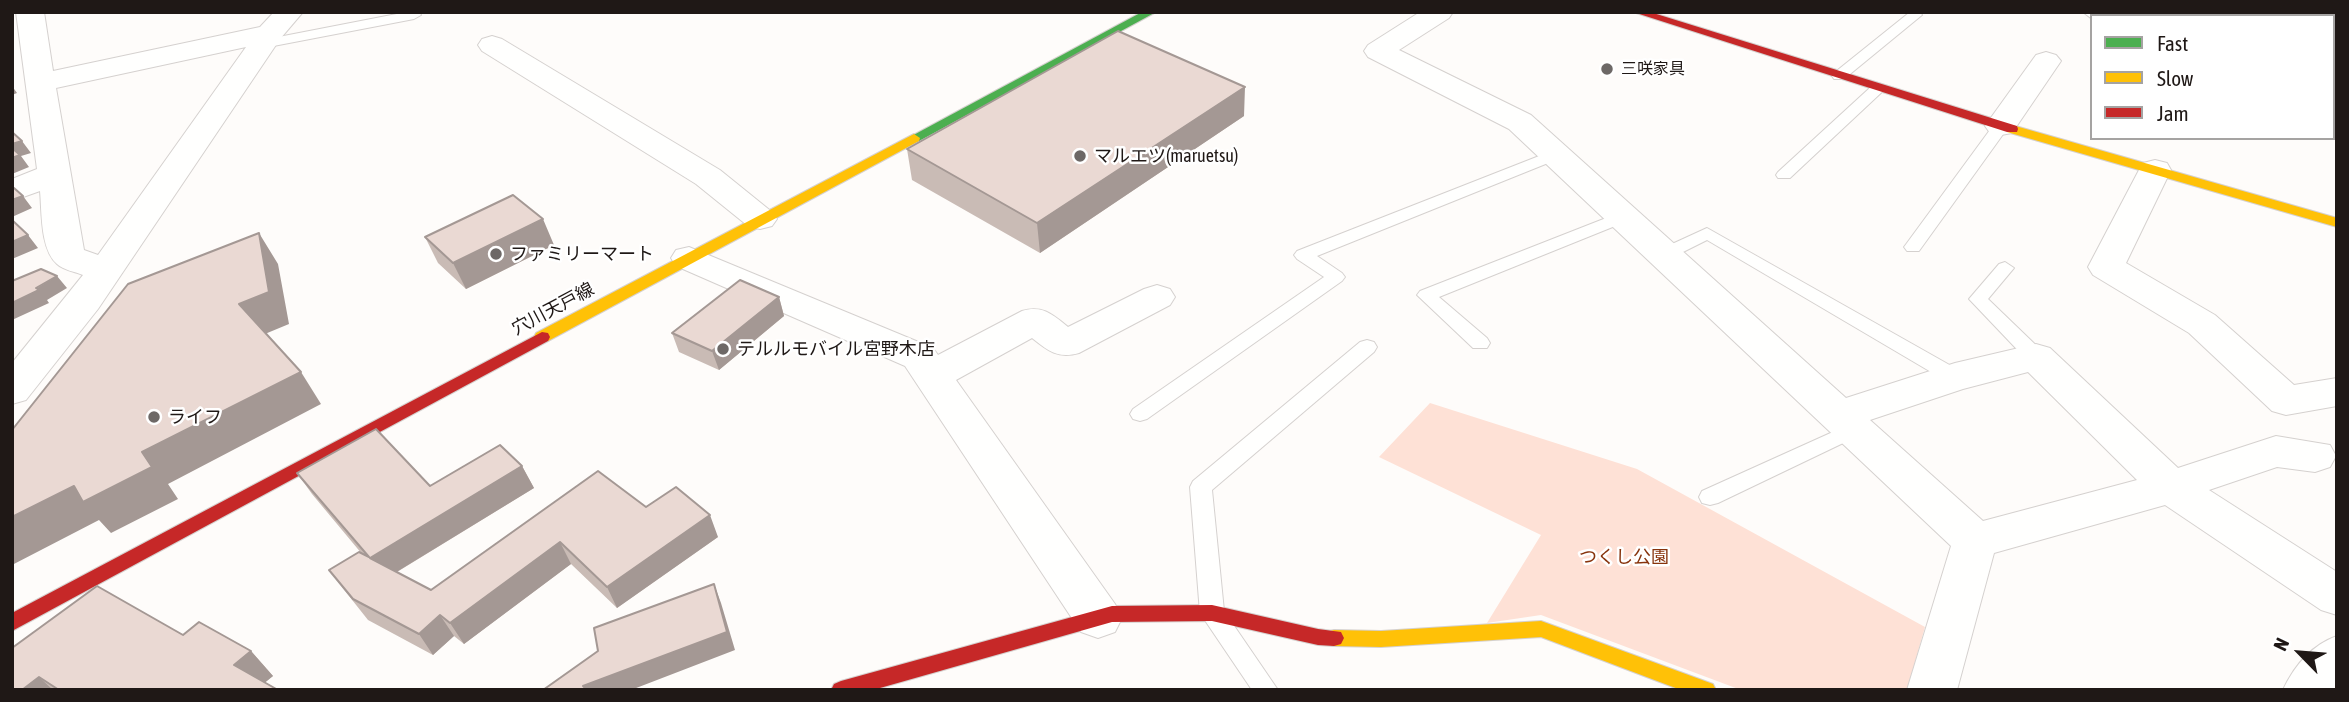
<!DOCTYPE html>
<html>
<head>
<meta charset="utf-8">
<style>
	body { margin:0 }
	#map { position:relative; width:2349px; height:702px; overflow:hidden; background:#fefcfa; font-family:"Asap Condensed",sans-serif }
	canvas { display:block }
	.frame { position:absolute; inset:0; border:14px solid #1f1816; pointer-events:none }
	.legend { position:absolute; left:2090px; top:14px; width:245px; height:126px; box-sizing:border-box; background:#fff; border:2px solid #a5a3a2; margin:0; padding:9px 12px; list-style:none; font-size:21px; color:#1f1816 }
	.legend li { display:flex; align-items:center; gap:14px; height:35px }
	.legend b { width:35px; border:2px solid #a5a3a2 }
	.north { position:absolute; left:2265px; top:618px; width:70px; height:70px; -webkit-text-stroke:5px #fff; paint-order:stroke; rotate:295deg; font-size:19px; font-weight:700; line-height:28px; text-align:center; color:#1f1816 }
	.north::after { content:''; display:block; margin:auto; width:24px; height:32px; background:#1f1816; clip-path:polygon(50% 0,100% 100%,50% 72%,0 100%) }
</style>
</head>
<body>
<div id="map">
<canvas width="2349" height="702"></canvas>
<div class="frame"></div>
<ul class="legend">
<li><b style="height:9px;background:#4caf50"></b>Fast</li>
<li><b style="height:9px;background:#ffc107"></b>Slow</li>
<li><b style="height:9px;background:#c62828"></b>Jam</li>
</ul>
<div class="north">N</div>
</div>
<script>
const c = document.querySelector('canvas').getContext('2d');
c.lineJoin = 'round';
function paint(path, color) { c.fillStyle = color; c.fill(path, 'evenodd'); }
function stroke(path, color, width, dash) { c.strokeStyle = color; c.lineWidth = width; c.lineCap = dash ? 'butt' : 'round'; c.setLineDash(dash || []); c.stroke(path); }
function label(font, color, halo, rows, align = 'center') {
  c.font = font + ' "Asap Condensed","Noto Sans JP",sans-serif'; c.lineWidth = 5; c.setLineDash([]); c.textBaseline = 'middle'; c.strokeStyle = halo; c.fillStyle = color; for (const [text, x, y, turn = 0] of rows) {
    c.save(); c.translate(x, y); c.rotate((+turn || 0) * Math.PI / 180); c.textAlign = isNaN(turn) ? turn : align; if (halo) c.strokeText(text, 0, 0); c.fillText(text, 0, 0); c.restore();
  }
}
const green = new Path2D(`
	M1430,403l207,66 288,158 -18,63h-166l-200,-75 -54,8 54,-88 -162,-78z`);
const lane = new Path2D(`
	M407,12h12l2,3 -7,4 -151,29 -7,-4 7,-4z
	M1910,12h10l2,3 -78,64h-10l-2,-3 2,-3z
	M2178,12h17l-4,4h-17z
	M1878,84l5,1 2,3 -2,3 -93,87h-12l-2,-3 2,-3 95,-87z
	M2001,121l8,5 -90,125h-12l-3,-4 3,-4 88,-120z
	M1557,149l6,2 2,3 -2,3 -246,99 25,17 3,4 -3,4 -195,138 -7,2 -7,-2 -3,-5 3,-5 191,-132 -27,-18 -3,-4 3,-4z
	M1624,211l6,1 3,4 -3,4 -191,77 48,41 3,5 -3,5h-14l-56,-53 3,-4z
	M1707,228l255,144 3,5 -3,5h-14l-241,-142 -36,18 -6,2 -9,-6 3,-4z
	M2005,262l9,6 -26,31 55,53 3,5 -3,5h-14l-60,-63 30,-35z
	M1367,340l7,2 3,5 -3,5 -162,138 12,121 54,79h-26l-52,-77 -10,-126 3,-6 167,-139z
	M1855,422l7,2 3,5 -3,5 -144,69 -8,2 -8,-2 -3,-6 3,-6z`);
const street = new Path2D(`
	M16,12h28l9,59 207,-44 14,-15h29l-23,27 -182,270 -72,91 -14,4v-41l71,-88c-7,-3 -20,-5 -26,-11 -17,-15 -15,-52 -17,-73l-28,10v-22l25,-10zM246,47l-148,208 -14,-5 -28,-162z
	M1420,12h33l-4,6 -50,32 132,65 315,283 109,-35 81,-19 14,4 128,120 98,-32 54,9 6,11 -6,11 -15,5 -38,-5 -68,23 128,82v43l-16,-5 -156,-105 -171,48 -37,137h-50l44,-144 -442,-417 -141,-72 -4,-6 4,-6zM2028,372l109,108 -154,41 -113,-101 93,-31z
	M2083,12h36l3,4h-30v3z
	M2280,12h35l3,4h-35z
	M2333,18l4,1v16l-4,-1z
	M492,36l10,3 218,131 52,42 5,7 -5,7 -12,3 -12,-3 -52,-42 -214,-133 -4,-6 4,-6z
	M2046,52l10,3 5,6 -49,72 -11,2 -11,-2 -5,-7 5,-7 46,-64z
	M2333,87h4v18h-4z
	M2155,160l12,3 4,7 -45,93 89,52 79,70 43,-7v28l-51,9 -14,-4 -83,-78 -96,-58 -5,-8 51,-97 4,-7z
	M689,247l244,101 5,7 84,-44c20,-6 30,3 46,16l76,-38 13,-4 13,4 5,8 -5,8 -91,48c-21,6 -31,-2 -47,-15l-76,42 159,224 7,14 -7,14 -17,6 -17,-6 -176,-266 -229,-100 -5,-8 5,-8z
	M2337,636v54h-54c11,-24 29,-45 54,-54z`);
const fast = new Path2D(`
	M1142,12h14l-237,129 -5,1 -6,-4z`);
const slow = new Path2D(`
	M2012,125l325,93v9l-330,-95v-6z
	M914,134l6,4 -1,3 -371,200h-12l-2,-4 2,-4z
	M1541,621l172,63 3,6h-35l-140,-53 -160,10 -47,-1 -7,-2 -3,-6 3,-6 7,-2 47,1z`);
const jam = new Path2D(`
	M1633,12h17l367,114 1,3 -1,3h-10z
	M542,332l6,1 2,4 -2,4 -536,290v-18z
	M1212,605l106,24 23,3 3,6 -3,6 -7,2 -16,-1 -106,-24 -100,1 -239,68h-42l3,-6 7,-3 271,-75z`);
const wall = new Path2D(`
	M1244,116l-204,137 -128,-73 -5,-31z
	M425,237l129,8 -88,44 -28,-26z
	M779,297l5,19 -65,54 -40,-18 -7,-19z
	M522,466l12,22 -137,84 34,18 215,-83 72,30 -101,71 -46,-44 -107,80 -10,-8 -21,19 -65,-35 -23,-29 -16,-21 33,-16 -50,-60 -15,-21 133,13z
	M183,635l68,16 22,25 -8,6 13,8h-266v-42z`);
const shadedWall = new Path2D(`
	M12,86l5,7 -5,2z
	M1245,87l-1,29 -204,137 -3,-30z
	M22,141l9,12 -10,3 8,11 -17,7v-30z
	M23,196l9,12 -20,9v-17z
	M543,219l11,26 -88,44 -13,-26z
	M259,233l19,31 11,60 -29,12 -21,-32z
	M28,235l10,13 -26,11v-17z
	M57,276l10,12 -20,12 2,3 -37,17v-17z
	M779,297l5,19 -65,54 -7,-19z
	M301,372l20,32 -153,80 10,15 -67,34 -12,-13 -87,45v-48z
	M522,466l12,22 -149,91 -15,-21z
	M710,515l8,22 -101,71 -10,-21z
	M560,542l11,22 -107,80 -14,-21z
	M714,584l7,19 14,47 -104,40h-46l-2,-4z
	M440,615l14,21 -21,19 -14,-21z
	M251,651l22,25 -17,14 -22,-25z
	M39,677l14,13h-31z`);
const building = new Path2D(`
	M1118,31l127,56 -208,136 -130,-74z
	M12,132l10,9 -10,3z
	M12,148l8,7 -8,3z
	M12,188h2l9,8 -11,4z
	M513,195l30,24 -90,44 -28,-26z
	M12,220l16,15 -16,7z
	M259,233l10,59 -30,12 62,68 -159,80 10,15 -69,35 -9,-16 -62,31v-87l116,-146z
	M41,269l16,7 -21,12 3,2 -27,13v-22z
	M740,280l39,17 -67,54 -40,-18z
	M376,429l54,57 70,-41 22,21 -152,92 61,32 167,-119 48,36 30,-20 34,28 -103,72 -47,-45 -110,81 -10,-8 -21,19 -66,-35 -24,-29 30,-18 10,5 -72,-84z
	M714,584l13,48 -144,54 4,4h-44l55,-39 -4,-23z
	M97,586l86,49 16,-13 52,29 -17,14 44,25h-219l-20,-13 -17,13h-10v-42z`);
const markers = [
	[1607,69,7,"#6d6866"],
	[1080,156,7,"#6d6866"],
	[496,254,7,"#6d6866"],
	[723,349,7,"#6d6866"],
	[154,417,7,"#6d6866"]
];
const farPoinames = [
	["三咲家具",1621,69]
];
const poiNames = [
	["マルエツ(maruetsu)",1094,156],
	["ファミリーマート",510,254],
	["テルルモバイル宮野木店",737,349],
	["ライフ",168,417]
];
const streetNames = [
	["穴川天戸線",553,309,-28]
];
const parkNames = [
	["つくし公園",1624,557]
];
paint(green, '#fee1d6');
stroke(lane, '#d5d1cf', 2);
stroke(street, '#d5d1cf', 2);
stroke(fast, '#d5d1cf', 2);
stroke(slow, '#d5d1cf', 2);
stroke(jam, '#d5d1cf', 2);
paint(lane, '#fffffe');
paint(street, '#fffffe');
paint(fast, '#4caf50');
paint(slow, '#ffc107');
paint(jam, '#c62828');
paint(wall, '#c9bbb5');
paint(shadedWall, '#a49894');
paint(building, '#ead9d3');
stroke(building, '#a49894', 2);
for (const [x, y, r, color] of markers) { const dot = new Path2D(); dot.arc(x, y, r, 0, 2 * Math.PI); c.fillStyle = color; c.fill(dot); stroke(dot, '#fff', 2.5); }
label('16px', '#1f1816', '#fff', farPoinames, 'left');
label('18px', '#1f1816', '#fff', poiNames, 'left');
label('18px', '#1f1816', '#fff', streetNames);
label('18px', '#87330c', '#fff', parkNames);
</script>
</body>
</html>
